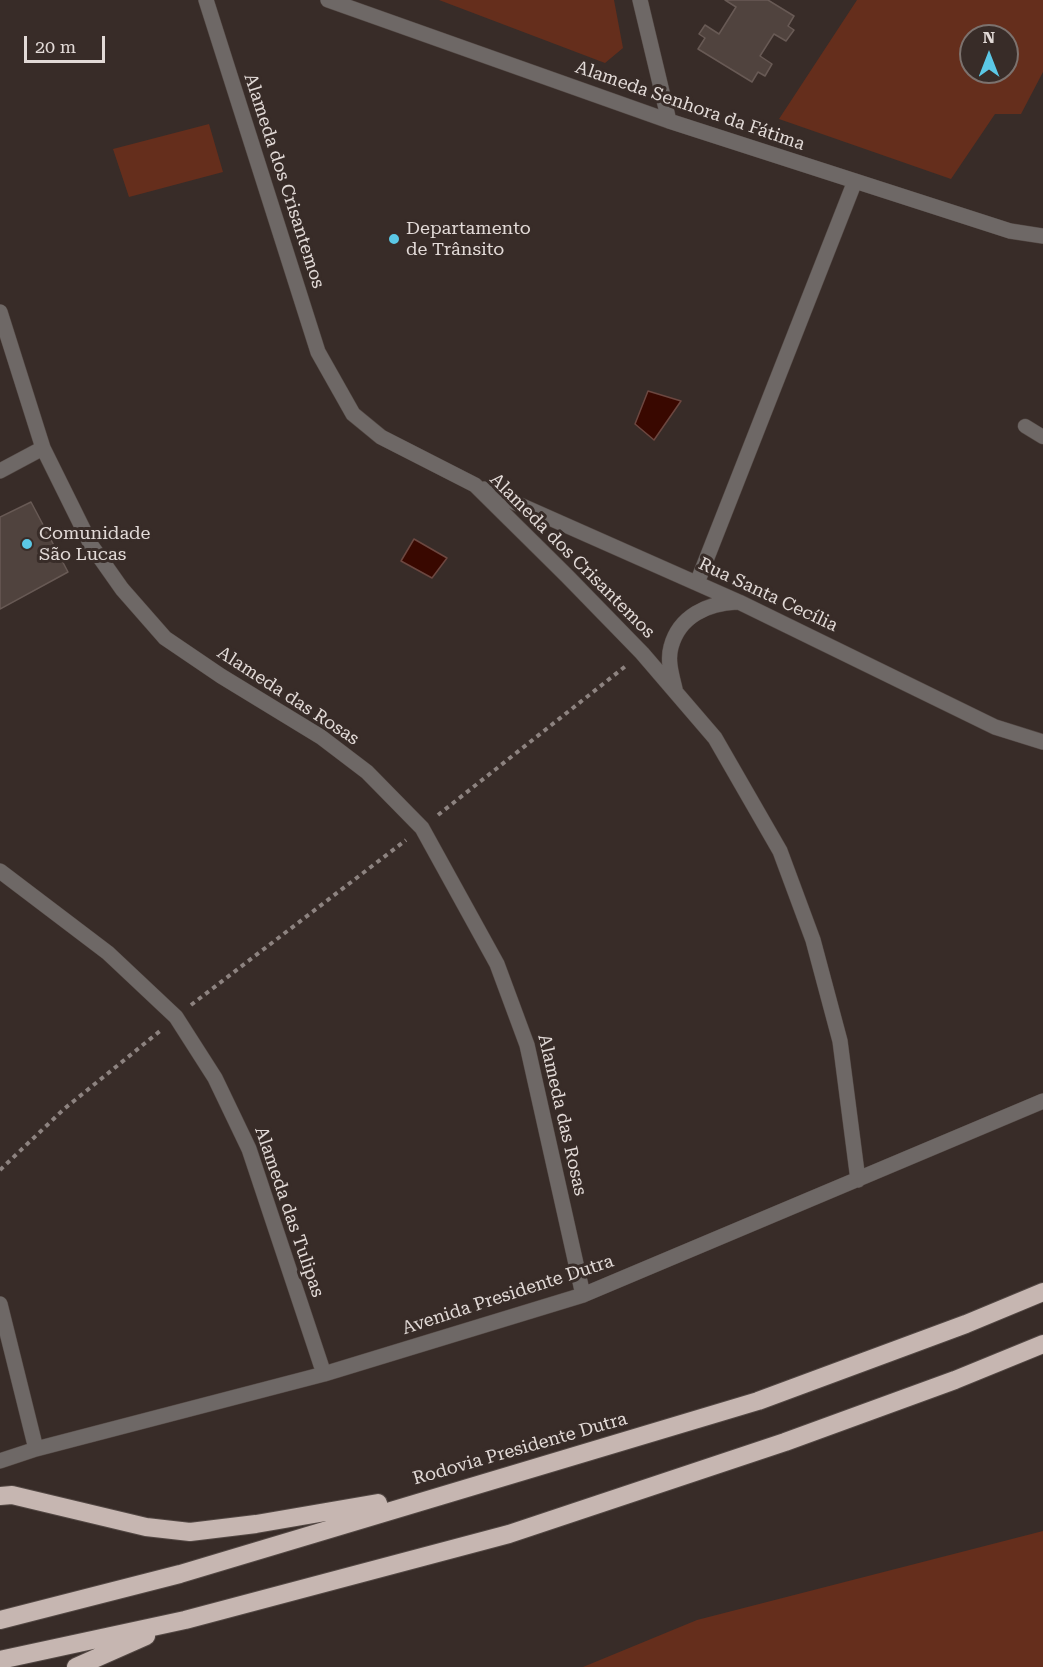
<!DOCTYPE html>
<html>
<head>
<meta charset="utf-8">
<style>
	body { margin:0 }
	#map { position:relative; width:1043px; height:1667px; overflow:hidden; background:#382c28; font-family:"Roboto Serif",serif }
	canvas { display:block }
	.north { position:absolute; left:959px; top:24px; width:60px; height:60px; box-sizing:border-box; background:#382c28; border:2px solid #7c726e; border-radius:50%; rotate:0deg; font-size:16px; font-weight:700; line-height:24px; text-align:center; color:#e2dad7 }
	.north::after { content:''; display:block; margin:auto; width:21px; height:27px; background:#5bc8e6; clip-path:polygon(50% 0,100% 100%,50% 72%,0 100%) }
	.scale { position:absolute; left:24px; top:36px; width:81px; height:27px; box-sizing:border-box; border:3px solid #e2dad7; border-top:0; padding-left:8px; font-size:18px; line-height:21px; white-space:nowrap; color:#e2dad7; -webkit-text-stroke:4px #382c28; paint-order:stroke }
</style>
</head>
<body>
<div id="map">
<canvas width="1043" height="1667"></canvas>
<div class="north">N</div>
<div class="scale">20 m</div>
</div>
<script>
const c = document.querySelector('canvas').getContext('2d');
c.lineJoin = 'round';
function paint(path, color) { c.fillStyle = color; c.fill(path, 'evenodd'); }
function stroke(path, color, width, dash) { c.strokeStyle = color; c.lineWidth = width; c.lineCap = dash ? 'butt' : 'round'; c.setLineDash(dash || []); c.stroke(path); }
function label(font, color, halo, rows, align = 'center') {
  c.font = font + ' "Roboto Serif",serif'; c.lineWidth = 6; c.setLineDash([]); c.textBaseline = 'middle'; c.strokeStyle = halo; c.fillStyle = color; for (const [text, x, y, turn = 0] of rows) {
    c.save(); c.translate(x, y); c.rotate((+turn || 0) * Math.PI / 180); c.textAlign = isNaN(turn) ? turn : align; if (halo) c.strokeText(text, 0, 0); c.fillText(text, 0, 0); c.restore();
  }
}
const green = new Path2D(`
	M439,0h175l9,48 -18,15z
	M857,0h186v72l-22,42h-26l-44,65 -172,-60zM971,36h36v36h-36z
	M209,124l14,48 -94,25 -16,-48z
	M1043,1531v136h-460l114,-47z`);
const water = new Path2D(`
	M648,391l33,10 -27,39 -19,-16z
	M414,539l33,19 -15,20 -31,-17z`);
const building = new Path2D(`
	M725,0h43l26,16 -6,10 6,4 -8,11 -12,-7 -14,22 12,8 -7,12 -7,-4 -6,10 -54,-33 7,-11 -6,-4 6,-9 14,9 17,-27z
	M31,502l37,70 -68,37v-92z`);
const path = new Path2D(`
	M438,815l189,-150
	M191,1005l215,-165
	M0,1170l64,-61 96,-78`);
const lane = new Path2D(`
	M1025,426l18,11`);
const street = new Path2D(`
	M206,0l112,352 35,62 28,23 94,48 92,91 75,77 73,85 65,113 33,89 27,101 18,139
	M328,0l341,121 341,110 33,5
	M640,0l29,121
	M0,312l43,136 48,97 31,44 43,49 56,38 100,61 46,35 55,56 75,136 30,81 56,250
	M0,471l43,-23
	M484,489l255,113 256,125 48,15
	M697,583l158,-402
	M675,689c-3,-13 -8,-28 -4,-42 8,-31 37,-44 66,-45
	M0,871l108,82 68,64 39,61 34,71 75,225
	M0,1304l36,145
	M0,1461l36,-12 288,-75 259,-79 460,-194`);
const highway = new Path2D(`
	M0,1496l12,-1 134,32 44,5 66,-8 122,-21
	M0,1620l180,-46 578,-173 208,-77 77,-32
	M0,1660l185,-40 324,-86 276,-92 170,-62 88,-36
	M76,1667l70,-31`);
const markers = [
	[394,239,6,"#5bc8e6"],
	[27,544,6,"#5bc8e6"]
];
const streetNames = [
	["Alameda Senhora da Fátima",690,106,19],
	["Alameda dos Crisantemos",284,181,72],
	["Alameda dos Crisantemos",572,556,45],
	["Rua Santa Cecília",768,595,25],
	["Alameda das Rosas",288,696,33],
	["Alameda das Rosas",562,1115,77],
	["Alameda das Tulipas",289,1212,71],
	["Avenida Presidente Dutra",508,1295,-18],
	["Rodovia Presidente Dutra",520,1449,-16]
];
const poiNames = [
	["Departamento",406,229],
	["de Trânsito",406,250],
	["Comunidade",39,534],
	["São Lucas",39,555]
];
paint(green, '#652e1c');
paint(water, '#390800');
stroke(water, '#6c4740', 1.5);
paint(building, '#50433e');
stroke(building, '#685a55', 1.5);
stroke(lane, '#534844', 15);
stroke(street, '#534844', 16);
stroke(highway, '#534844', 20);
stroke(path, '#8d8380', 4, [4.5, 4.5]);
stroke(lane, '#6e6866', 14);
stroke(street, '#6e6866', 15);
stroke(highway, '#c6b6b1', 18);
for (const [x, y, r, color] of markers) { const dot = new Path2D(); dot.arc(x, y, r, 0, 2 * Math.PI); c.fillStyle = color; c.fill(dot); stroke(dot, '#382c28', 2); }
label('18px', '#e2dad7', '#382c28', streetNames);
label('18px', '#e2dad7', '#382c28', poiNames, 'left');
</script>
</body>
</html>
